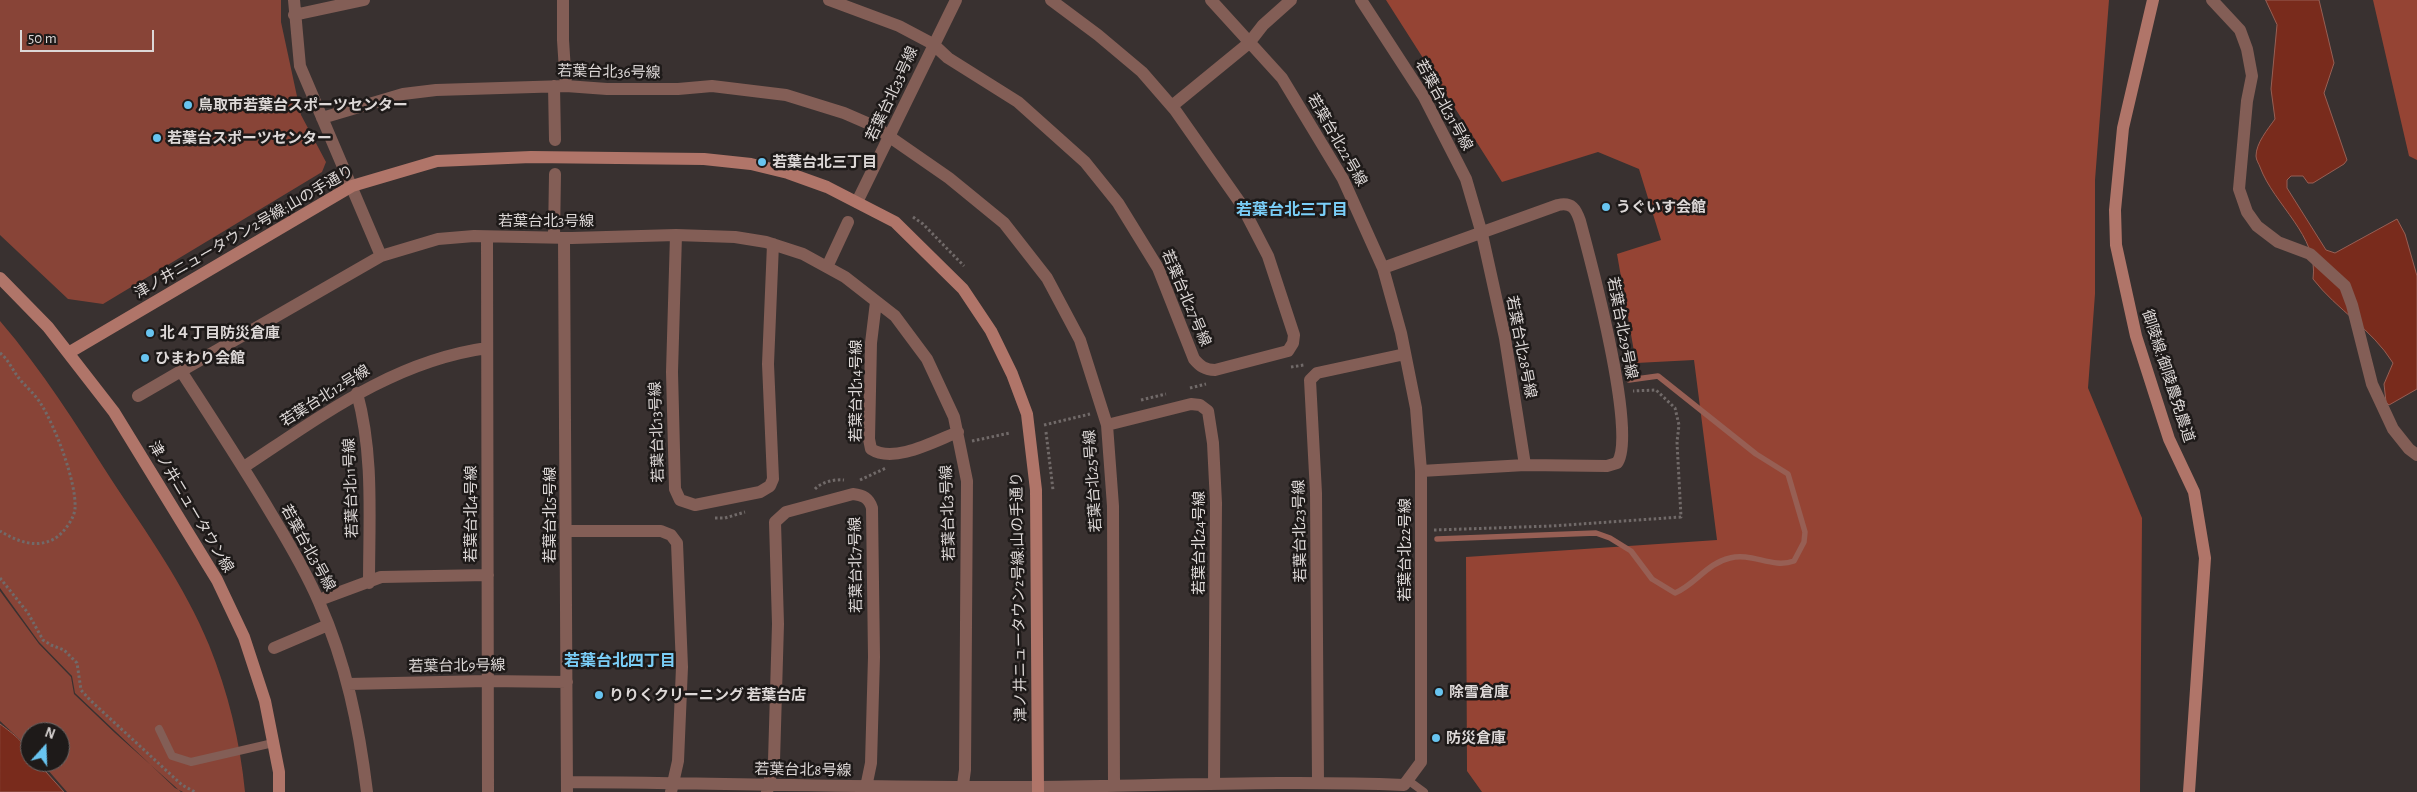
<!DOCTYPE html>
<html>
<head>
<meta charset="utf-8">
<style>
	body { margin:0 }
	#map { position:relative; width:2417px; height:792px; overflow:hidden; background:#393130; font-family:"Alegreya Sans",sans-serif }
	canvas { display:block }
	.north { position:absolute; left:20px; top:722px; width:50px; height:50px; box-sizing:border-box; background:#1e1a19; border:1px solid #6a6665; border-radius:50%; rotate:20deg; font-size:14px; font-weight:700; line-height:20px; text-align:center; color:#ddd8d7 }
	.north::after { content:''; display:block; margin:auto; width:18px; height:22px; background:#68c4f0; clip-path:polygon(50% 0,100% 100%,50% 72%,0 100%) }
	.scale { position:absolute; left:20px; top:30px; width:134px; height:22px; box-sizing:border-box; border:2px solid #ddd8d7; border-top:0; padding-left:6px; font-size:15px; line-height:18px; white-space:nowrap; color:#ddd8d7; -webkit-text-stroke:4px #1e1a19; paint-order:stroke }
</style>
</head>
<body>
<div id="map">
<canvas width="2417" height="792"></canvas>
<div class="north">N</div>
<div class="scale">50 m</div>
</div>
<script>
const c = document.querySelector('canvas').getContext('2d');
c.lineJoin = 'round';
function paint(path, color) { c.fillStyle = color; c.fill(path, 'evenodd'); }
function stroke(path, color, width, dash) { c.strokeStyle = color; c.lineWidth = width; c.lineCap = dash ? 'butt' : 'round'; c.setLineDash(dash || []); c.stroke(path); }
function label(font, color, halo, rows, align = 'center') {
  c.font = font + ' "Alegreya Sans","Noto Sans JP",sans-serif'; c.lineWidth = 5; c.setLineDash([]); c.textBaseline = 'middle'; c.strokeStyle = halo; c.fillStyle = color; for (const [text, x, y, turn = 0] of rows) {
    c.save(); c.translate(x, y); c.rotate((+turn || 0) * Math.PI / 180); c.textAlign = isNaN(turn) ? turn : align; if (halo) c.strokeText(text, 0, 0); c.fillText(text, 0, 0); c.restore();
  }
}
const green = new Path2D(`
	M0,0h281v22l20,93 25,47 -4,10 -219,132 -35,-5 -68,-64z
	M0,321c42,49 76,103 111,158 35,53 74,107 98,166 19,47 31,96 36,147h-62l-8,-4 -100,-95 -3,-17 -33,-34 -39,-54z
	M0,591l39,53 32,33 3,17 41,39 66,59h-114l-26,-30h19v-30h-30v17l-30,-28z`);
const forest = new Path2D(`
	M1386,0h723l-14,180v114l-7,94 54,130 -2,274h-658l-15,-21 -1,-214 251,-17 -23,-180 -58,3 -19,-109 44,-14 -22,-71 -41,-17 -96,30z
	M2373,0h44v160l-8,-4z`);
const water = new Path2D(`
	M2266,0h53l15,63 -10,30 23,67 -3,4 -31,19h-5l-5,-7h-12l-4,4v8l39,62 9,3 62,-34 8,15 12,42v113l-28,16 -3,-3 -2,-18 9,-21c-21,-34 -56,-53 -80,-84 6,-43 -39,-74 -53,-112 -1,-3 -4,-7 -4,-11 0,-13 12,-27 19,-37l-4,-30 6,-64z
	M0,724c13,10 30,21 30,38h7l27,30h-64z`);
const stream = new Path2D(`
	M1437,539l159,-6 14,5 21,13 21,28 23,14c21,-9 32,-30 55,-35 22,-6 42,11 64,3l10,-19 1,-10 -17,-58 -32,-20 -98,-78 -29,4`);
const path = new Path2D(`
	M913,217l10,7 41,42
	M0,353c8,6 12,16 18,24 7,9 17,17 23,27 14,22 36,79 34,105 -1,10 -12,25 -21,30 -19,10 -37,2 -54,-8
	M1291,367l13,-2
	M1190,388l16,-4
	M1141,400l25,-6
	M1044,425l46,-11
	M1046,432l7,58
	M972,441l38,-8
	M860,480l26,-12
	M815,489c7,-7 19,-10 29,-9
	M715,518h10l20,-6
	M1434,530l118,-4 129,-9 -4,-75 2,-17 -4,-17 -19,-18 -23,1
	M549,551l1,-18
	M0,578l28,35 15,27 8,5 13,5 13,13 4,27 9,10 92,85 13,7`);
const lane = new Path2D(`
	M159,729l13,27 19,6 82,-19
	M1409,781l15,11`);
const street = new Path2D(`
	M294,0l6,66 81,190
	M563,0v40l3,46
	M829,0l70,26 34,18 15,14 70,44 67,60 33,41 40,65 36,91c6,7 11,11 21,11l73,-19 5,-8 1,-8 -26,-79 -27,-52 -66,-94 -33,-38 -44,-37 -47,-35
	M1361,0l63,97 42,82 16,55 23,104 20,127
	M2212,0l28,30 7,19 5,27 -5,25 -8,88 8,23 10,14 21,16 32,12 35,32 7,19 20,79 21,45 16,20 8,6
	M294,15l70,-15
	M554,86l1,54
	M1172,106l77,-63 14,-18 28,-25
	M322,118l81,-24 33,-4 130,-4 41,3h71l34,-3 74,9 58,18 30,13 75,52 55,45 43,55 33,62 27,85 6,81 1,280
	M857,202l99,-202
	M676,235l-4,137 3,117 5,11 15,5 65,-13 10,-6 3,-7 -5,-115 5,-120
	M487,237l1,555
	M554,237l1,-63
	M564,238l3,554
	M827,267l21,-45
	M1383,268l175,-63c14,-3 18,4 22,16 10,37 58,215 37,242l-10,3 -82,-1 -104,6
	M876,302l-5,41 -2,96 2,10c23,15 64,-8 87,-17
	M357,393c17,62 12,126 12,190
	M138,396l43,-25
	M1107,425l84,-21 9,1 8,6 5,32 3,60 -2,279
	M244,467c76,-50 149,-106 243,-119
	M566,531h95l10,4 6,8 5,124 -4,94 -7,31
	M319,600l62,-23 107,-2
	M274,648l54,-23
	M348,684l139,-3 80,1
	M567,782c157,1 314,6 471,5 123,-1 244,-7 366,-2l17,-23v-291l-5,-63 -15,-75 -18,-65 -40,-89 -61,-101 -71,-78
	M1318,782l-2,-289 -6,-113 7,-7 88,-19
	M367,792c-8,-66 -21,-129 -48,-190 -13,-30 -30,-59 -47,-87 -29,-49 -60,-96 -91,-144l200,-115 57,-17 36,-3 98,2 104,-3 59,2 31,5 37,12 42,23 50,39 32,43 27,58 13,64 -2,289 -3,22
	M767,792l7,-31 4,-137 -3,-102 11,-10 67,-18c10,1 16,4 19,14l2,149 -3,106 -6,29`);
const secondary = new Path2D(`
	M2153,0l-30,128 -8,82 1,35 20,91 33,103 25,53 11,66 -16,234
	M0,278l48,49 66,85 103,168 27,57 21,64 14,71v20
	M70,352l282,-166 85,-25 94,-4 173,2 47,5 37,9 39,14 68,35 68,67 28,42 21,43 15,40 9,76 2,302`);
const markers = [
	[188,105,5,"#68c4f0"],
	[157,138,5,"#68c4f0"],
	[762,162,5,"#68c4f0"],
	[1606,207,5,"#68c4f0"],
	[150,333,5,"#68c4f0"],
	[145,358,5,"#68c4f0"],
	[1439,692,5,"#68c4f0"],
	[599,695,5,"#68c4f0"],
	[1436,738,5,"#68c4f0"]
];
const streetNames = [
	["若葉台北36号線",609,72,1],
	["若葉台北33号線",892,94,-65],
	["若葉台北31号線",1444,105,61],
	["若葉台北22号線",1337,140,60],
	["若葉台北3号線",546,221],
	["津ノ井ニュータウン2号線;山の手通り",244,232,-30],
	["若葉台北27号線",1186,298,67],
	["若葉台北29号線",1622,328,79],
	["若葉台北28号線",1521,347,79],
	["御陵線;御陵農免農道",2168,376,72],
	["若葉台北14号線",856,391,-90],
	["若葉台北12号線",325,396,-32],
	["若葉台北13号線",657,432,-92],
	["若葉台北25号線",1093,481,-94],
	["若葉台北11号線",351,488,-92],
	["津ノ井ニュータウン線",191,507,59],
	["若葉台北3号線",948,513,-92],
	["若葉台北4号線",471,514,-90],
	["若葉台北5号線",550,515,-90],
	["若葉台北23号線",1300,531,-91],
	["若葉台北24号線",1199,543,-90],
	["若葉台北3号線",308,548,61],
	["若葉台北22号線",1405,550,-90],
	["若葉台北7号線",856,565,-91],
	["津ノ井ニュータウン2号線;山の手通り",1019,597,-91],
	["若葉台北9号線",457,666,-1],
	["若葉台北8号線",803,770,1]
];
const poiNames = [
	["鳥取市若葉台スポーツセンター",198,105],
	["若葉台スポーツセンター",167,138],
	["若葉台北三丁目",772,162],
	["うぐいす会館",1616,207],
	["北４丁目防災倉庫",160,333],
	["ひまわり会館",155,358],
	["除雪倉庫",1449,692],
	["りりくクリーニング 若葉台店",609,695],
	["防災倉庫",1446,738]
];
const neighbourhoodNames = [
	["若葉台北三丁目",1292,210],
	["若葉台北四丁目",620,661]
];
paint(green, '#884437');
paint(forest, '#954434');
paint(water, '#792b1c');
stroke(water, '#975f54', 1);
stroke(stream, '#975f54', 5.5);
stroke(path, '#716a69', 3, [2.5, 2.5]);
stroke(lane, '#835e56', 8);
stroke(street, '#835e56', 12);
stroke(secondary, '#b07569', 12);
for (const [x, y, r, color] of markers) { const dot = new Path2D(); dot.arc(x, y, r, 0, 2 * Math.PI); c.fillStyle = color; c.fill(dot); stroke(dot, '#1e1a19', 2); }
label('15px', '#ddd8d7', '#1e1a19', streetNames);
label('bold 15px', '#ddd8d7', '#1e1a19', poiNames, 'left');
label('bold 16px', '#7acef7', '#1e1a19', neighbourhoodNames);
</script>
</body>
</html>
